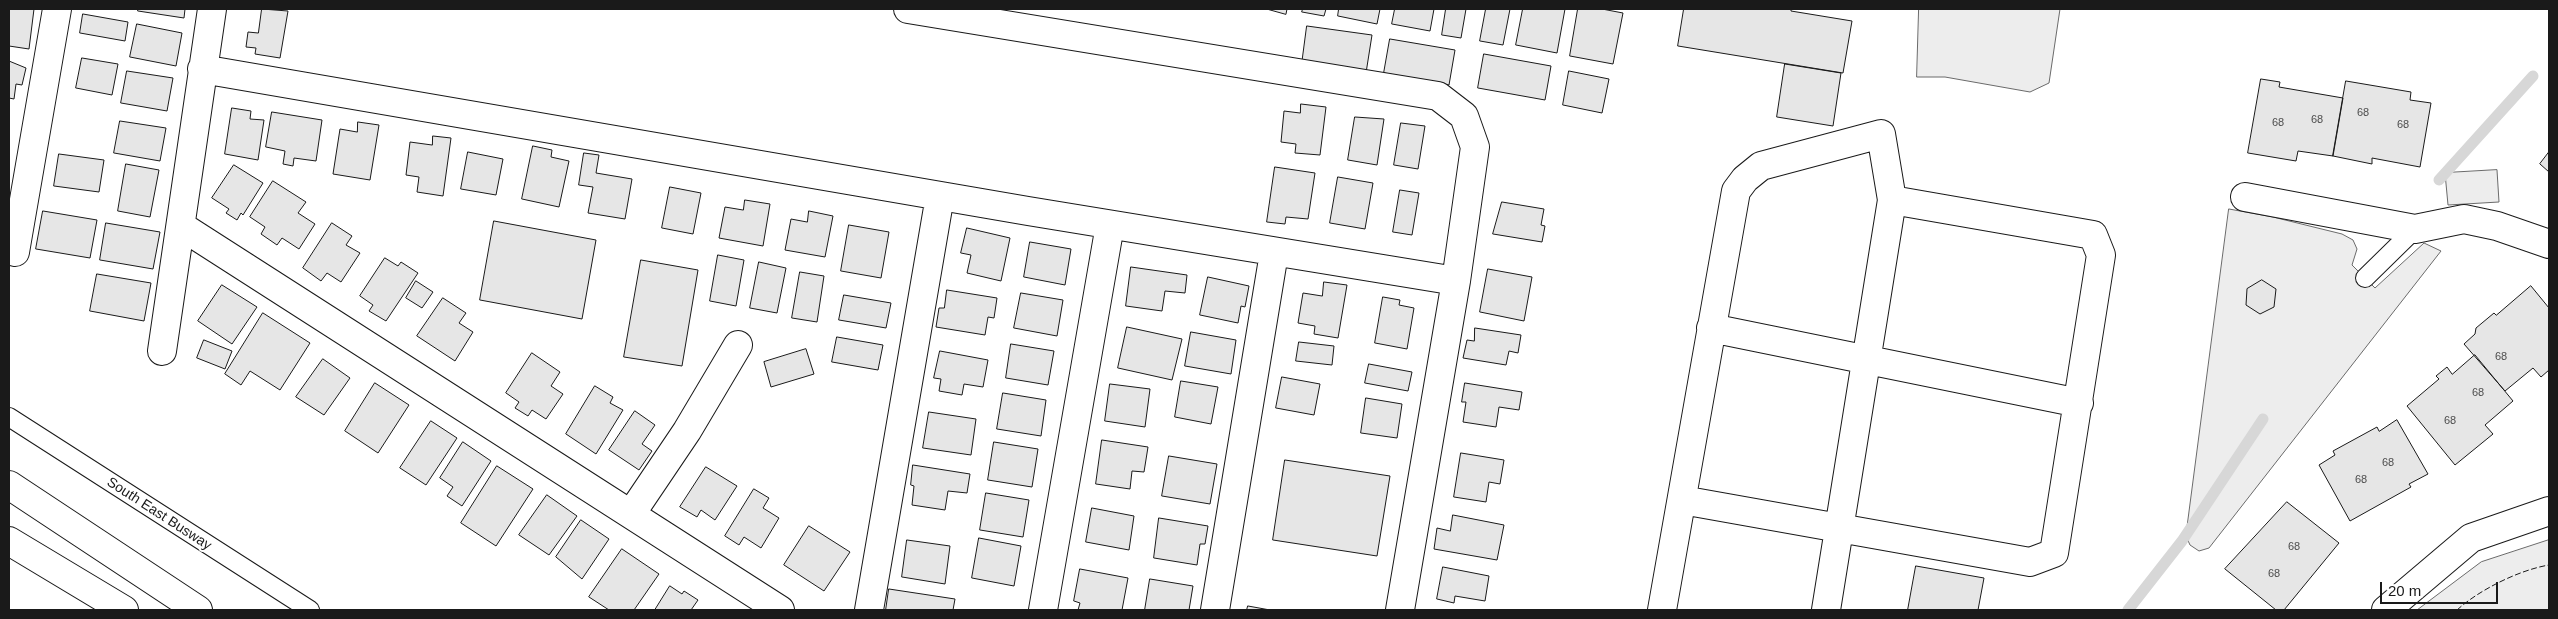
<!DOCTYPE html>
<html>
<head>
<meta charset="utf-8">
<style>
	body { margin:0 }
	#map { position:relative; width:2558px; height:619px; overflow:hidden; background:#fff; font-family:Arial,sans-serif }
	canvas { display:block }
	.frame { position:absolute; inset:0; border:10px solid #1a1a1a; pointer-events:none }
	.scale { position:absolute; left:2380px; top:582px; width:118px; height:22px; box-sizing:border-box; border:2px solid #1a1a1a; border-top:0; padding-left:6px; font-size:15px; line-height:18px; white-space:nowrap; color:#1a1a1a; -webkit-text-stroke:4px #fff; paint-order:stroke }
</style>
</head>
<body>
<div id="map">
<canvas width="2558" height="619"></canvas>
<div class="frame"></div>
<div class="scale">20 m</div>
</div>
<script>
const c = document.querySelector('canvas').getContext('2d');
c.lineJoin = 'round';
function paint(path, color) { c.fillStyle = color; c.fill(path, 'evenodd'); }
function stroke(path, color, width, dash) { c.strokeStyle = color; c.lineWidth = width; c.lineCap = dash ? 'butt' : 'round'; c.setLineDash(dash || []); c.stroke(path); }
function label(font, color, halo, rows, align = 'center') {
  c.font = font + ' Arial,sans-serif'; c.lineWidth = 4; c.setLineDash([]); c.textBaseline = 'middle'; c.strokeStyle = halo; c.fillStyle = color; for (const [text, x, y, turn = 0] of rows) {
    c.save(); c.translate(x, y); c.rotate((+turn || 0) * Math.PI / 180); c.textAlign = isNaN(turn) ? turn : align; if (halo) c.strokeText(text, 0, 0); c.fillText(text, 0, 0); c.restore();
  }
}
const built = new Path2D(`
	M1919,9h141l-11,74 -19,9 -85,-15h-28z
	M2497,170l2,32 -51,3 -3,-32z
	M2229,209l44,8 69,17 11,6 4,9 -5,16 23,23 49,-45 17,8 -232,297 -10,3 -9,-6 -4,-9z
	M2549,540v70h-132l64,-48z`);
const stream = new Path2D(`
	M2439,180l94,-104
	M2128,610l54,-69 81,-122`);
const building = new Path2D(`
	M9,9h25l-5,40 -20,-3z
	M138,9h47l-1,9 -46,-7z
	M262,9l26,2 -8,47 -25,-4 1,-6 -10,-1 2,-15 10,1z
	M1267,9h20l-1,5z
	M1303,9h23l-2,7 -22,-4z
	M1339,9h41l-3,15 -39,-8z
	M1395,9h39l-4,22 -38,-7z
	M1446,9h20l-5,29 -19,-3z
	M1486,9h24l-7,36 -23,-4z
	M1523,9h42l-8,44 -41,-8z
	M1578,9h24l21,4 -10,51 -43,-8z
	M1684,9h107v2l61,10 -9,52 -165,-27z
	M83,14l45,8 -3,19 -45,-8z
	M137,24l45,9 -6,33 -46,-9z
	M1307,26l65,9 -6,38 -64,-9z
	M1390,39l65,11 -6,35 -65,-12z
	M1484,54l67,12 -6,34 -67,-12z
	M82,58l36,6 -6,31 -36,-7z
	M9,61l17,7 -4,17 -6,-1 -2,15 -5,-1z
	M1785,64l56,9 -8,53 -56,-9z
	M127,71l46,7 -6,33 -46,-8z
	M1569,71l40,8 -7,34 -39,-8z
	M2261,79l19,3 -1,5 64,11 -10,58 -35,-5 -2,10 -48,-8z
	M2346,81l65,11 -1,8 21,3 -11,64 -48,-9v6l-39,-8z
	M1301,104l25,3 -6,48 -25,-2 1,-9 -15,-2 3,-31 16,2z
	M232,108l19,3 -1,8 14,1 -6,40 -33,-6z
	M272,112l50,8 -6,41 -22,-3 -1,8 -10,-2 2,-13 -19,-4z
	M1355,117l29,2 -7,46 -29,-5z
	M120,121l46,7 -6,33 -46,-8z
	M358,122l21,3 -9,55 -37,-6 7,-45 17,3z
	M1401,123l24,3 -7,43 -24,-4z
	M433,136l18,2 -8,58 -26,-4 2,-15 -13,-2 4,-33 22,3z
	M533,146l19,4 -1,7 18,4 -10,46 -37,-8z
	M468,152l35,7 -7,36 -35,-6z
	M2549,152v20l-9,-8z
	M584,153l15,2 -3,18 36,6 -7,40 -37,-6 5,-26 -14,-2z
	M59,154l45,6 -5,32 -45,-6z
	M126,164l33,6 -9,47 -32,-6z
	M234,165l29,18 -20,32 -2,-2 -4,7 -11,-7 3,-4 -17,-11z
	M1275,167l40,6 -7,46 -22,-2 -1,7 -18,-2z
	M1338,177l35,6 -8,46 -35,-6z
	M273,181l33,21 -8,11 17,11 -16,25 -17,-11 -5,7 -16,-11 4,-7 -15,-10z
	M670,187l31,6 -8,41 -31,-6z
	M1400,190l19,3 -7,42 -19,-3z
	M745,200l25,4 -7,42 -44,-8 6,-31 18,3z
	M1502,202l42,7 -3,16 4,1 -3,16 -49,-8z
	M43,211l54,9 -7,38 -54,-9z
	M809,211l24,5 -8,41 -40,-7 6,-31 16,3z
	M494,221l102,19 -14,79 -102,-19z
	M106,223l54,9 -7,37 -53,-9z
	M332,223l20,13 -6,9 14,8 -19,29 -14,-9 -6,8 -18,-13z
	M849,225l40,7 -8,46 -40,-7z
	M967,228l43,10 -9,43 -34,-8 4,-18 -10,-2z
	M1030,242l41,7 -6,36 -41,-8z
	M718,255l26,5 -8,46 -26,-5z
	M385,258l13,8 3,-4 17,11 -32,48 -17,-10 4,-6 -13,-9z
	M641,260l57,10 -16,96 -58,-9z
	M759,262l27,6 -9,45 -27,-5z
	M1131,267l56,8 -2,18 -20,-2 -3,20 -36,-5z
	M1488,269l44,8 -8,44 -44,-9z
	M800,272l24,4 -7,46 -25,-4z
	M97,274l54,9 -7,38 -54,-10z
	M1208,277l41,9 -4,21 -4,-1 -3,17 -38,-8z
	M2262,280l14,9 -2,18 -14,7 -14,-9 1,-16z
	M416,281l17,11 -11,16 -16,-10z
	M1324,282l23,3 -9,53 -24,-4 1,-8 -17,-3 5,-30 19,3z
	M222,285l35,22 -25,37 -34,-23z
	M2531,286l18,22v62l-8,7 -8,-9 -28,23 -41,-47 11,-10 1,-6 18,-15 2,2z
	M947,290l50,8 -3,20 -6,-1 -3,18 -49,-8 3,-19h5z
	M1021,293l42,7 -6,36 -43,-8z
	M844,295l47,8 -5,25 -47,-8z
	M1383,297l17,3 -1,5 15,3 -7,41 -32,-6z
	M443,298l23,15 -7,10 14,9 -18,29 -38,-25z
	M263,313l47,30 -30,47 -30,-19 -9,14 -16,-11z
	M1127,327l55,12 -10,41 -54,-12z
	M1475,328l46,7 -3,18 -9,-2 -3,14 -43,-7 4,-18 7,1z
	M1191,332l45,8 -5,34 -46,-8z
	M837,337l46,8 -5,25 -46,-8z
	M204,340l28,11 -7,18 -28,-11z
	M1299,342l35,4 -2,19 -36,-4z
	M1011,344l43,7 -6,34 -42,-7z
	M806,349l8,25 -43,13 -7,-25z
	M940,351l48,9 -5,27 -19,-3 -2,11 -23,-4 2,-12 -7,-1z
	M532,353l28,19 -9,14 12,8 -17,25 -14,-9 -4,6 -13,-8 4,-6 -13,-9z
	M2475,355l38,46 -28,24 8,9 -38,31 -48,-59 32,-27 -3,-3 11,-9 5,7z
	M323,359l27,19 -26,37 -28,-18z
	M1369,364l43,8 -4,19 -43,-8z
	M1282,377l38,7 -6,31 -38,-7z
	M1181,381l37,6 -7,37 -36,-7z
	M375,383l34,22 -31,48 -33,-22z
	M1465,383l57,9 -3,18 -20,-3 -3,20 -33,-5 3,-20h-4z
	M1110,384l40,5 -5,38 -40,-6z
	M595,386l18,11 -3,6 13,7 -27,44 -30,-20z
	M1003,393l43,7 -5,36 -44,-7z
	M1366,398l36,6 -5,34 -36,-5z
	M635,411l20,14 -13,19 10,7 -13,19 -30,-20z
	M929,412l47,7 -5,36 -48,-7z
	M2397,420l31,54 -19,10 2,3 -61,34 -31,-56 16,-10 -2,-4 44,-24 2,4z
	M431,421l26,17 -31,47 -26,-17z
	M1102,440l46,7 -4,25 -12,-1 -2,18 -34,-5z
	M463,442l28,19 -29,45 -15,-10 6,-9 -13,-9z
	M994,442l44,7 -6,38 -44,-7z
	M1461,453l43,7 -4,24 -11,-2 -3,20 -32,-5z
	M1169,456l48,8 -7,40 -48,-8z
	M1285,460l105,16 -13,80 -104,-16z
	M913,465l57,9 -3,19 -19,-2 -3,19 -33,-5 2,-19 -3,-1z
	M497,466l36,23 -37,57 -35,-23z
	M706,467l31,19 -22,34 -14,-10 -4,7 -17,-10z
	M754,489l15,9 -6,10 16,10 -18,30 -17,-11 -5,8 -14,-9z
	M986,493l43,7 -6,37 -43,-7z
	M547,495l30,21 -28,39 -30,-20z
	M2287,502l52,41 -55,67h-8l-51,-41z
	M1092,508l42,8 -5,34 -43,-8z
	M1453,515l51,10 -7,35 -63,-11 3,-21 13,3z
	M1159,518l49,8 -3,18h-5l-3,21 -43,-7z
	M581,520l28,19 -27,40 -26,-22z
	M809,526l41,26 -26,39 -40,-26z
	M979,538l42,8 -7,40 -42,-8z
	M907,540l43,6 -5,38 -43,-7z
	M622,549l37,25 -25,36h-25l-20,-13z
	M1916,566l68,12 -6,32h-70z
	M1443,567l46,9 -4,25 -30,-5 -1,7 -17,-4z
	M1080,569l48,9 -6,32h-44l2,-7 -6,-2z
	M1150,579l43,7 -4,24h-44z
	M670,586l12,8 2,-3 14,9 -7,10h-36z
	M889,589l66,10 -2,11h-67z
	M1248,606l22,4h-23z`);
const service = new Path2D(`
	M2365,278l50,-49
	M9,417l301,193`);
const minor = new Path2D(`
	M908,9l530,87 26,20 11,31 -19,134 -56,329
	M202,69l826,142 428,70
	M2245,197l170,32 49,-10 33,7 52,18
	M181,226l599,384
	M15,252l42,-243
	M1711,328l368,75
	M162,351l50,-342
	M1682,500l348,62 24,-9 47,-298 -8,-20 -201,-35
	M631,514l56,-83 51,-86
	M869,610l71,-414
	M1043,610l67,-385
	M1215,610l59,-357
	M1662,610l74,-419 9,-12 16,-13 120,-32 11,66 -66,410
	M2386,610l85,-72 78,-27`);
const motorway = new Path2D(`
	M9,485l189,125
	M9,541l115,69`);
const fence = new Path2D(`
	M2457,610c22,-20 62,-40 92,-45`);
const numberNames = [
	["68",2363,113],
	["68",2317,120],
	["68",2278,123],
	["68",2403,125],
	["68",2501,357],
	["68",2478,393],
	["68",2450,421],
	["68",2388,463],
	["68",2361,480],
	["68",2294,547],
	["68",2274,574]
];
const streetNames = [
	["South East Busway",159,514,33]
];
paint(built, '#ededed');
stroke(built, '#6a6a6a', 1);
stroke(stream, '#d7d7d7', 11);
paint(building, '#e6e6e6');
stroke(building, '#1a1a1a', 1);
stroke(service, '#1a1a1a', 20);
stroke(minor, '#1a1a1a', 30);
stroke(motorway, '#1a1a1a', 30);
stroke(service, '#fff', 18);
stroke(minor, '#fff', 28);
stroke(motorway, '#fff', 28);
stroke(fence, '#1a1a1a', 1, [6, 2.5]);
label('11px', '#4d4d4d', null, numberNames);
label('14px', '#1a1a1a', '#fff', streetNames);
</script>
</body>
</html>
